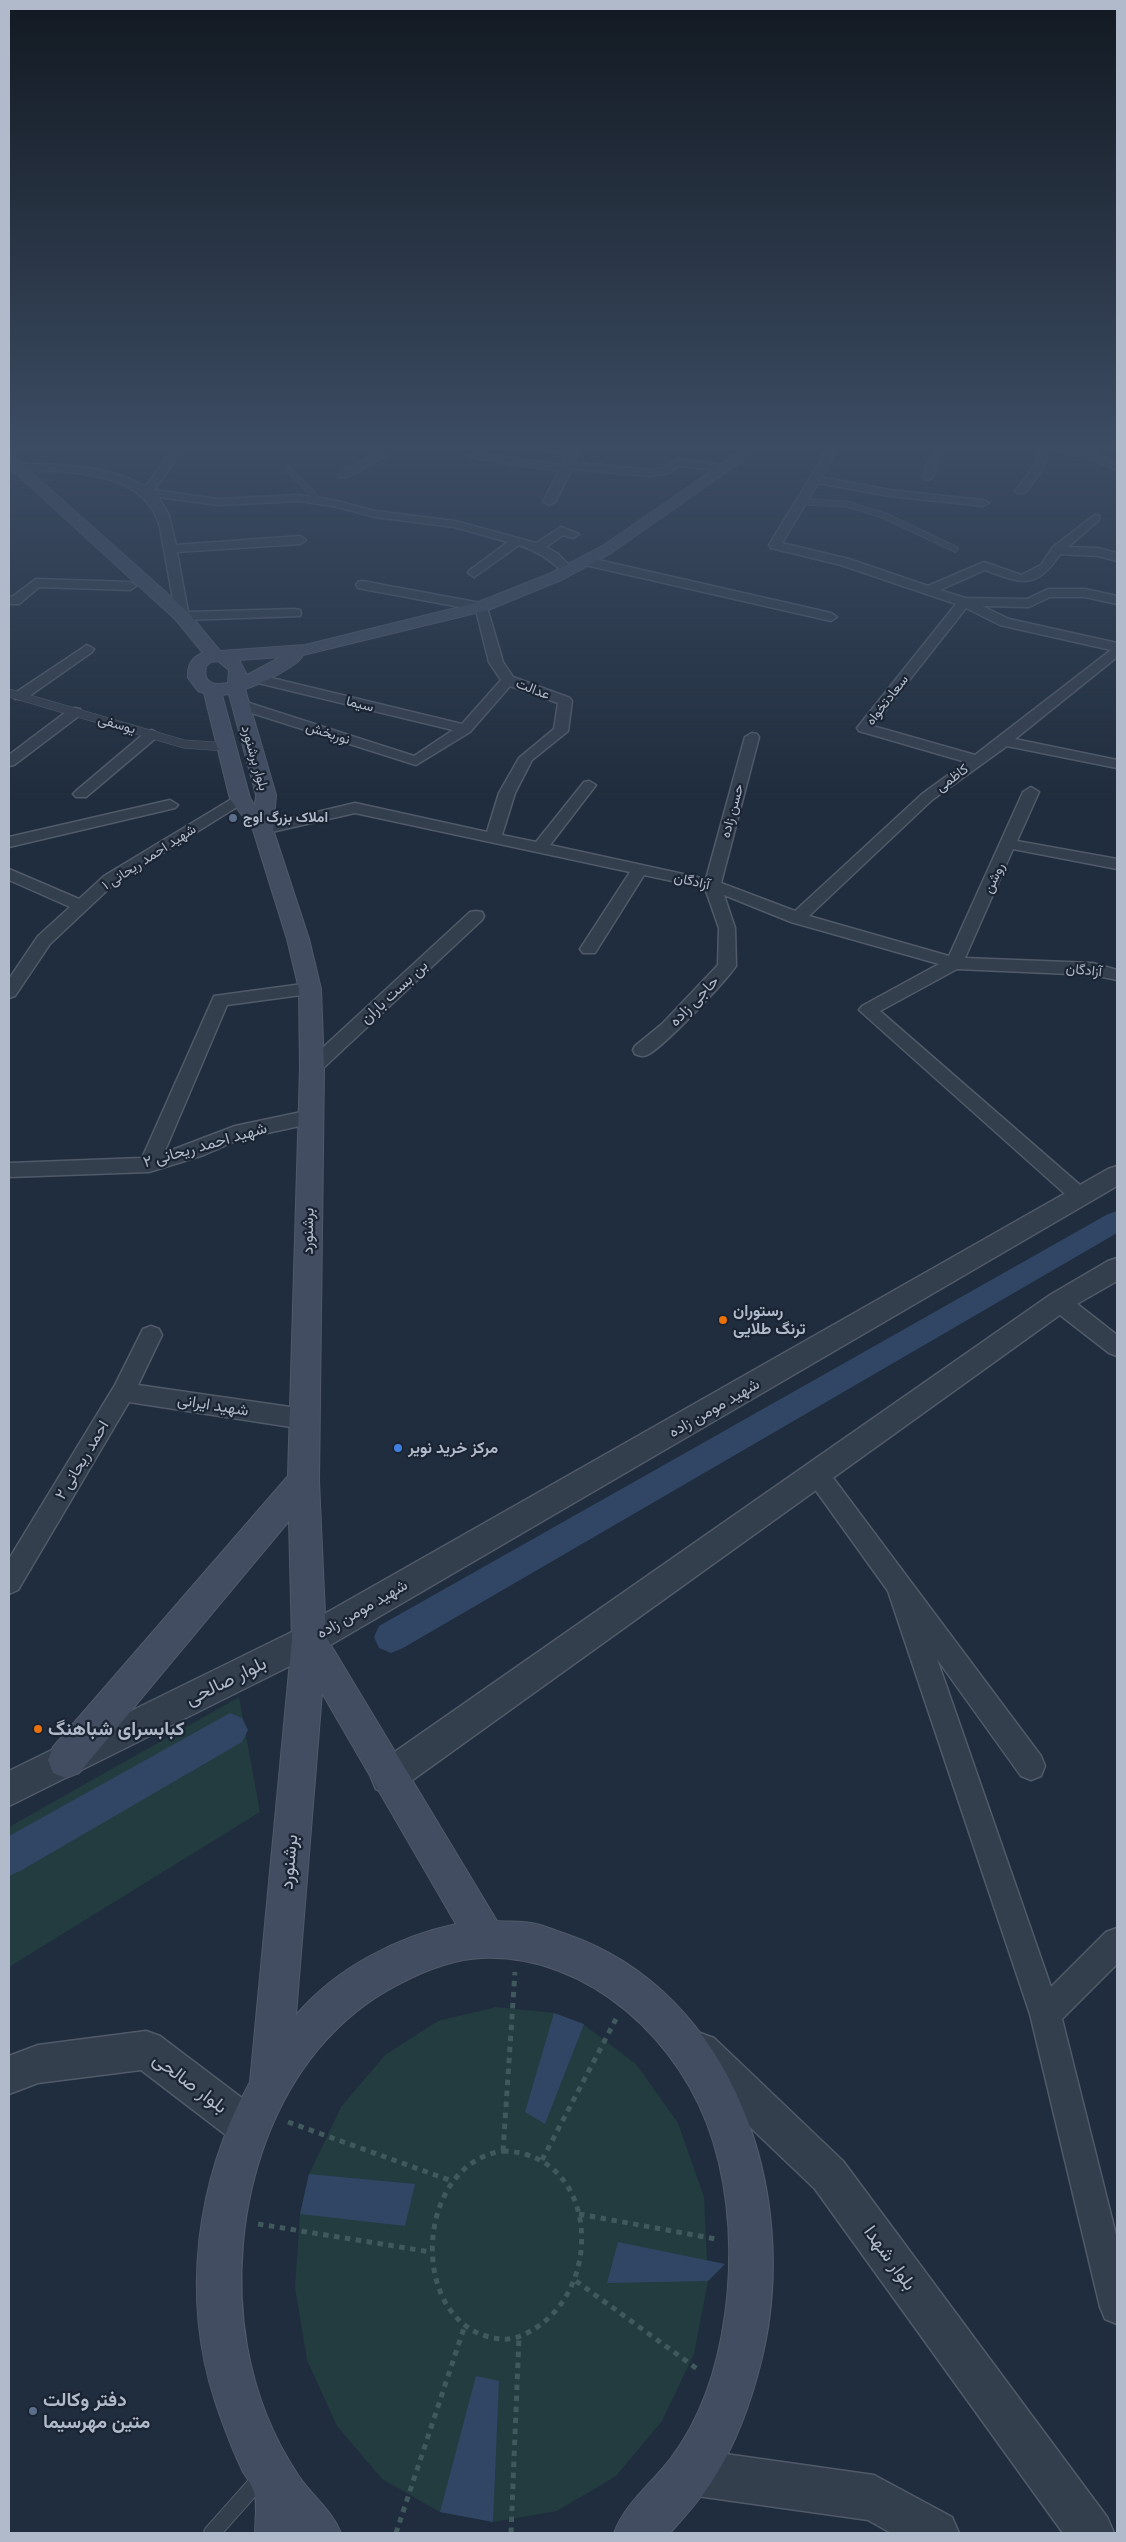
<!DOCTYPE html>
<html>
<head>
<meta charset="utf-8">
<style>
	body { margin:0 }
	#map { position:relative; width:1126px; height:2542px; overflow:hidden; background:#202d3e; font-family:"Golos Text",sans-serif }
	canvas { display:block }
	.frame { position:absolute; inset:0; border:10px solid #b0baca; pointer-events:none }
</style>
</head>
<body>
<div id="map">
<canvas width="1126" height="2542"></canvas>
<div class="frame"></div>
</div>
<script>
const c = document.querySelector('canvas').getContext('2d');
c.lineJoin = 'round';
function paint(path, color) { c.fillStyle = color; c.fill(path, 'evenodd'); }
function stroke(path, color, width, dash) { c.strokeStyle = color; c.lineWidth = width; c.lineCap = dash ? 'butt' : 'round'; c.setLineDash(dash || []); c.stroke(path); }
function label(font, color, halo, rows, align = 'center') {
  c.font = font + ' "Golos Text",Vazirmatn,sans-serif'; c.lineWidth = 4.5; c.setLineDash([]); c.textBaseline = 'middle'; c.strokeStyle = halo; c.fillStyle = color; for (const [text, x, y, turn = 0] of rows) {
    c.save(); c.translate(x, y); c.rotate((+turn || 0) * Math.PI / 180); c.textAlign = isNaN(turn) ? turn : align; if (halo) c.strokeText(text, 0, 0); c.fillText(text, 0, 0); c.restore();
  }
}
const green = new Path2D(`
	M239,1697l21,115 -251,155v-140z
	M496,2007l58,6 29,11 53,40 42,59 26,74 4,84 -14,73 -32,67 -46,55 -59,35 -64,11 -53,-10 -58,-33 -45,-53 -30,-66 -12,-73 5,-73 9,-40 32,-67 44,-52 53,-34z`);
const water = new Path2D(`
	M554,2013l30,11 -39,100 -20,-12z
	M309,2174l106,10 -10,42 -105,-12z
	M618,2242l107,22 -17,17 -101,2z
	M476,2376l23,5 -6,141 -53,-10z`);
const canal = new Path2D(`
	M1117,1211v22l-714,415 -12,5 -12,-5 -5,-11 5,-11 729,-412z
	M230,1713l12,5 6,12 -6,12 -220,128 -13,6v-40z`);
const path = new Path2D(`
	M288,2122l164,59
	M503,2151c94,2 103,134 31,178 -9,6 -21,11 -32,10 -95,-7 -91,-175 1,-188z
	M503,2151l12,-179
	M542,2160l74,-141
	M579,2214l137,25
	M258,2224l173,28
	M576,2281l124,90
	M396,2533l69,-208
	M511,2533l8,-196`);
const serviceFar2 = new Path2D(`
	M288,469l25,25 2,7
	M801,502l46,2 38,12 70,33`);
const serviceFar1 = new Path2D(`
	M9,693l175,51 43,3`);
const service = new Path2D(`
	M212,2533l49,-55`);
const minor = new Path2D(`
	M180,445h11l-13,12 -24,33 64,9 80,-4 35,5 42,11 80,10 81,22 25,-16 18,7 -6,4 -10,-3 -17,12 12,7 16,16 -2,3h-8c-14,-14 -27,-22 -45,-28l-45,32 -6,-4 2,-3 38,-28 -54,-15 -79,-10 -42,-11 -35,-5 -80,4 -60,-8 11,18 7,30 124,-9 6,4 -6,4 -123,8 11,60 107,-3 5,1 1,3 -1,3 -118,4 -6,-4 -16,-89c-15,-59 -96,-55 -145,-58l-5,-3 5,-3c42,2 93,1 130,24l25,-34z
	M357,445h12l16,11 -38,21h-8v-4l33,-17z
	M514,445c19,0 37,2 55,3 7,1 15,-3 23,-3l-14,9 -4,8 76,8 12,-2 15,-9 48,6 5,3 -5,3 -46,-5 -10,7 -19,3 -78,-7 -17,33 -6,3 -6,-3 16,-31 -84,-13 -5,-3 5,-3 87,13 5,-11 -48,-6z
	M830,445h10l-19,32 68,13 94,10 6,3 -6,3 -94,-10 -71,-13 -36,60 67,16 79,27 56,-24 37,13 20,-10 12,-18 42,-32 4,1v4l-31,27 30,1 19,5v8l-19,-5 -38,-2c-24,37 -39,29 -75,16l-45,20 25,8 62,1 21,-10h37l32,7v8l-32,-7h-35l-21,10 -47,-1 27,13 108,24v14l-102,82 102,21v8l-110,-22 -75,54 -123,116 140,40 74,-164 8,-5 8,5 -22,49 100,18v10l-104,-20 -48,109 128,5 24,7v10l-24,-5 -136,-6 -77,42 208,181 3,5 -3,5 -7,3 -7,-3 -215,-192 3,-4 77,-42 -148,-42 -67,-27 11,33 1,38c-10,15 -74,83 -89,89 -4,2 -7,1 -12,-1l-2,-4 2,-4 27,-22 56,-59 1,-37 -14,-40 -61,-13 -49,78h-12l-3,-4 50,-77 -275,-59 -92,21 -8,-5 3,-3 97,-23 132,29 12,-39 20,-35 35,-29 4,-26 -48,-17 -40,46 -54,33 -180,-57 -2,-3 2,-3h10l168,54 39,-26 -203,-49 -2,-3 7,-4 207,50 39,-44 -12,-18 -13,-52 -118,-22 -2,-3 2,-3 4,-1 124,23 17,58 10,15 57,21 2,3 -4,30 -36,29 -17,33 -13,42 34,7 48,-60 5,-1 7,4 -46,60 156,34 39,-142 7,-4 5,1 2,3 -38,146 74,28 127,-117 44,-32 -107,-31 -2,-3 99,-124 -115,-39 -70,-17 -2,-3zM966,608l34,17 111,25 -136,105 -102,-29z
	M934,445h10l-11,32 -5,3 -5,-3z
	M1035,445h21l32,6 2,-6h10l-2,9 19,9v7l-28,-12 -39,-8 -9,21 -16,22h-8l-2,-2 16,-20 9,-23z
	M585,557l246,56 6,4 -6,4 -250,-57v-6z
	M36,579l94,3 6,4 -6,4 -91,-3 -20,17h-10v-8l3,1z
	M87,645l7,4 -2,3 -67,47h-10l-2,-3 2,-3z
	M75,708l5,1 2,3 -2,3 -66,50 -5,1v-11l61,-46z
	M152,730l7,4 -2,3 -71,60h-10l-3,-3 3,-3 71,-60z
	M240,794l5,2 3,3 -3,3 -129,80 -66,62 -35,52 -6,2v-19l29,-43 32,-29 -61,-27v-11l70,30 25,-23z
	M170,800l8,5 -3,3 -166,39v-10z
	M476,911l6,1 2,4 -2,4 -163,152 -7,2 -7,-2 -2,-4 2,-4 165,-152z
	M310,983l6,2 3,4 -3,4 -89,12 -63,148 71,-27 76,-16 7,2 3,5 -3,5 -78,17 -36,16 -55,17 -140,5v-14l133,-5 72,-162z
	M1059,1293l8,3 50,39v21l-8,-3 -58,-45 -3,-6 3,-6z
	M151,1326l8,3 3,6 -24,50 166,24 8,3 4,7 -4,7 -8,3 -175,-27 -111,188 -9,4v-35l106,-174 28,-56z
	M817,1464l8,3 216,289 4,10 -4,10 -10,4 -10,-4 -84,-117 114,328 55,-55 11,-4v36l-55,55 55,220v85l-12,-5 -5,-12 -70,-293 -142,-423 -79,-110 -4,-7 4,-7z`);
const tertiary = new Path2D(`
	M1117,1166v20l-797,465 -311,155v-35l289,-142 810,-460z
	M1117,1258v23l-49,28 -668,480 -12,5 -12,-5 -5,-12 5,-12 674,-470 58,-34z
	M146,2031l14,5 103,78 6,14 -6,14 -14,6 -14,-6 -94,-72 -103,13 -29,11v-38l29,-11z
	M700,2033l14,5 129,123 264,356 7,16h-51l-248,-344 -129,-123 -5,-14 5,-14z
	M690,2449l184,26 78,42 7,16h-68l-23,-13 -178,-25 -16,-7 -7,-16 7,-16z`);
const secondary = new Path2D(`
	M749,445h16l-154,108 -50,27 -73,30 -185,45c-4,11 -45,30 -58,34l31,106 -3,34 36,110 12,50 3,79 -5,413 7,156 171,284c13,1 27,0 39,3 10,2 20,7 30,10 169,58 235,260 196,424 -10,41 -25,84 -48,120 -12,20 -29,38 -44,55h-56c11,-30 38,-50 57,-75 31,-41 47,-92 54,-143 8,-57 5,-119 -12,-174 -30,-99 -124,-187 -231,-183 -29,1 -58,13 -83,26 -128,65 -175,230 -152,362 8,46 25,90 51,129 14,21 33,34 43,58h-86c0,-12 3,-30 -1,-41 -2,-7 -7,-14 -11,-20 -11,-23 -20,-47 -28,-71 -34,-105 -19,-222 35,-319l42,-442 -3,-119 -210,252 -13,5 -13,-5 -5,-13 5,-13 235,-271 12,-408 -1,-79 -12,-50 -34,-109 -23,-31 -26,-106 -6,-2 -10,-13c-1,-12 4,-21 15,-25l-27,-33 -167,-153v-11l5,1 174,155 32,39 85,-6 171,-42 73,-29 52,-27zM281,657l-34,18 -8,-15zM218,661l11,9 -1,13c-14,3 -26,0 -22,-17l5,-4zM229,694l27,101 -1,11 -5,-8 -28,-103zM322,1693l134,231c-60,13 -120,44 -160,91z`);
const markers = [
	[233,818,5,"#5c6f8a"],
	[723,1320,5,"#e8710a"],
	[398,1448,5,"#3f7fe0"],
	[38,1729,5,"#e8710a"],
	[33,2411,5,"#5c6f8a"]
];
const farStreetnames = [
	["عدالت",533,689,21],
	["سعادتخواه",887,700,-52],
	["سیما",360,704,14],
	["یوسفی",117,724,16],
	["نوربخش",328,733,18],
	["بلوار برشنورد",255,758,74],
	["کاظمی",952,778,-36],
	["حسن زاده",732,811,-75],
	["شهید احمد ریحانی ۱",149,857,-33],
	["روشن",994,878,-65],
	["آزادگان",692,881,13],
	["آزادگان",1084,970,6]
];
const farPoinames = [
	["املاک بزرگ اوج",243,818]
];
const streetNames = [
	["بن بست باران",394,992,-43],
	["حاجی زاده",694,1001,-46],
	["شهید احمد ریحانی ۲",205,1145,-16],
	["برشنورد",308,1231,-89],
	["شهید ایرانی",213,1405,9],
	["شهید مومن زاده",714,1408,-30],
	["احمد ریحانی ۲",82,1460,-59],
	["شهید مومن زاده",362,1609,-30]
];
const poiNames = [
	["رستوران",733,1311],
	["ترنگ طلایی",733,1329],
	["مرکز خرید نویر",408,1448]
];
const nearStreetnames = [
	["بلوار صالحی",226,1681,-26],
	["برشنورد",289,1862,-85],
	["بلوار صالحی",190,2083,37],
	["بلوار شهدا",890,2258,54]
];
const nearPoinames = [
	["کبابسرای شباهنگ",48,1729],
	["دفتر وکالت",43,2400],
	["متین مهرسیما",43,2422]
];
paint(green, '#223c3f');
paint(water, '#314665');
paint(canal, '#314665');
stroke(serviceFar2, '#505a69', 7);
stroke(serviceFar1, '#505a69', 9);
stroke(service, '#505a69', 18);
stroke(minor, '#505a69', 3);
stroke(tertiary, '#505a69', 3);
stroke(secondary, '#505a69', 2);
stroke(path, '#40595c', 5, [5.5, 5.5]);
stroke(serviceFar2, '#343f4e', 5.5);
stroke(serviceFar1, '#343f4e', 8);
stroke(service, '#343f4e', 16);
paint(minor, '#343f4e');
paint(tertiary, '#343f4e');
paint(secondary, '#424d62');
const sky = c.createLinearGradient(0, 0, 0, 801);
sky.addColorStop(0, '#121922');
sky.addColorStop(0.56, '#3c4c63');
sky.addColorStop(1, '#3c4c6300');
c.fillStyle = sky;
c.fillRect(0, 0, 1126, 801);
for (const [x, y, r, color] of markers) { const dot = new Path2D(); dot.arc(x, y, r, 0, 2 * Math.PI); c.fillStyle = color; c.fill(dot); stroke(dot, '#1a2433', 2); }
label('14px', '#b0baca', '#1a2433', farStreetnames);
label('bold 14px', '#b0baca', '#1a2433', farPoinames, 'left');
label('16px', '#b0baca', '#1a2433', streetNames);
label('bold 16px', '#b0baca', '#1a2433', poiNames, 'left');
label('19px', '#b0baca', '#1a2433', nearStreetnames);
label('bold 19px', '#b0baca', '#1a2433', nearPoinames, 'left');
</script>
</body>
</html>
